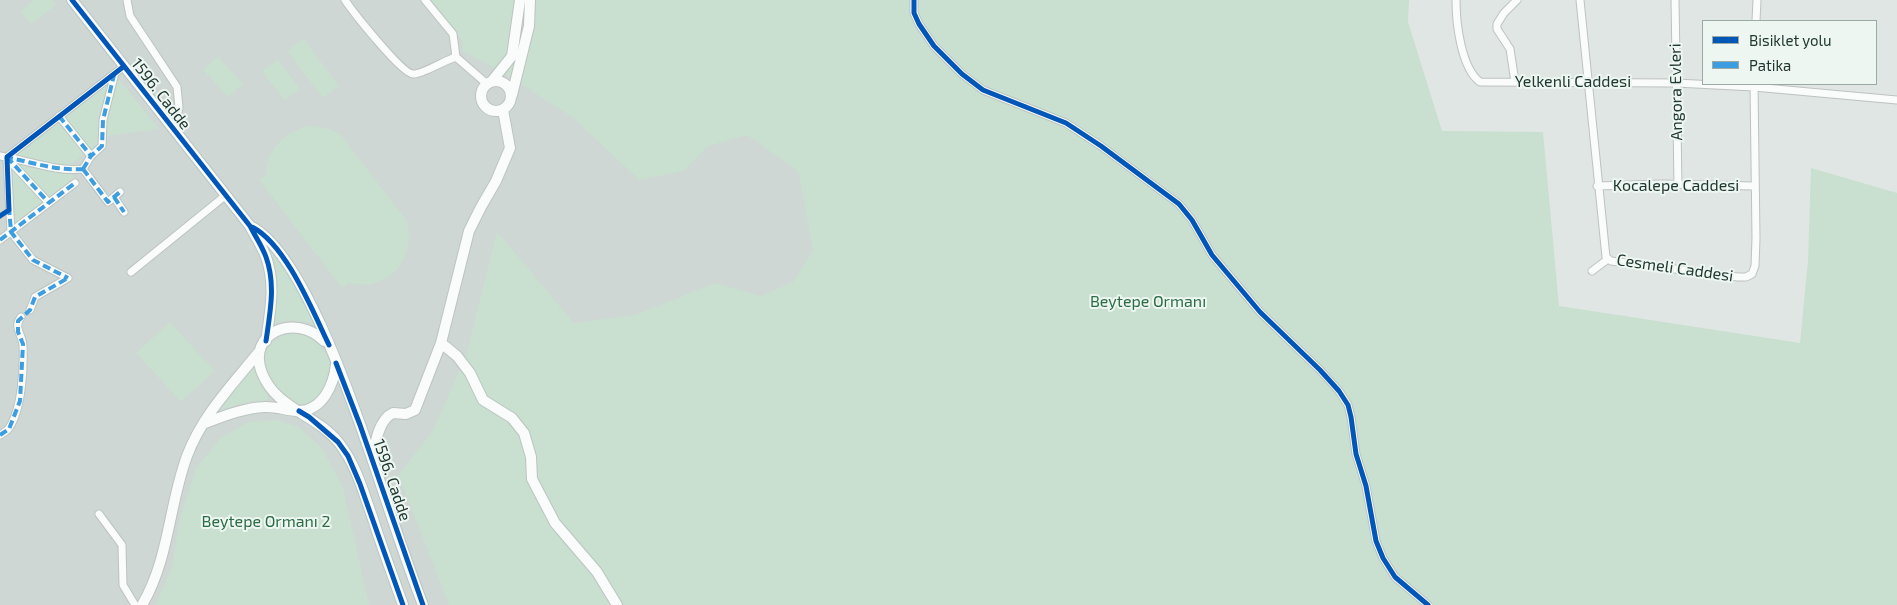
<!DOCTYPE html>
<html>
<head>
<meta charset="utf-8">
<style>
	body { margin:0 }
	#map { position:relative; width:1897px; height:605px; overflow:hidden; background:#e0e6e3; font-family:"Exo 2",sans-serif }
	canvas { display:block }
	.legend { position:absolute; left:1702px; top:20px; width:175px; height:65px; box-sizing:border-box; background:#eef6f2; border:1px solid #9caaa5; margin:0; padding:6px 9px; list-style:none; font-size:15px; color:#203831 }
	.legend li { display:flex; align-items:center; gap:10px; height:25px }
	.legend b { width:25px; border:1px solid #9caaa5 }
</style>
</head>
<body>
<div id="map">
<canvas width="1897" height="605"></canvas>
<ul class="legend">
<li><b style="height:6px;background:#0057b8"></b>Bisiklet yolu</li>
<li><b style="height:6px;background:#3c9ee1"></b>Patika</li>
</ul>
</div>
<script>
const c = document.querySelector('canvas').getContext('2d');
c.lineJoin = 'round';
function paint(path, color) { c.fillStyle = color; c.fill(path, 'evenodd'); }
function stroke(path, color, width, dash) { c.strokeStyle = color; c.lineWidth = width; c.lineCap = dash ? 'butt' : 'round'; c.setLineDash(dash || []); c.stroke(path); }
function label(font, color, halo, rows, align = 'center') {
  c.font = font + ' "Exo 2",sans-serif'; c.lineWidth = 4; c.setLineDash([]); c.textBaseline = 'middle'; c.strokeStyle = halo; c.fillStyle = color; for (const [text, x, y, turn = 0] of rows) {
    c.save(); c.translate(x, y); c.rotate((+turn || 0) * Math.PI / 180); c.textAlign = isNaN(turn) ? turn : align; if (halo) c.strokeText(text, 0, 0); c.fillText(text, 0, 0); c.restore();
  }
}
const built = new Path2D(`
	M0,0h569l225,108 49,100 -263,397h-580z`);
const green = new Path2D(`
	M34,0h19l3,5 -25,19 -11,-13z
	M430,0h979l-1,22 34,109 101,1 16,174 241,37 8,-82 3,-93 86,25v412h-1448l-51,-130 34,-43 34,-76 31,-125 77,92 61,-8 80,-32 46,13 32,-14 20,-32 -15,-79 -51,-36 -39,11 -24,25 -45,9 -67,-63 -70,-45 -40,-21 1,-9z
	M303,38l36,48 -16,12 -36,-47z
	M218,56l25,28 -15,13 -25,-27z
	M278,59l22,30 -16,11 -22,-29z
	M120,80l39,49 -51,7 -39,30 5,12 -60,48 -4,-61 4,-11 92,-70z
	M308,126c13,0 22,2 33,9l66,86c10,38 -19,72 -59,62l-6,5 -83,-108 7,-5c0,-26 18,-42 42,-49z
	M265,243l20,26 30,55 -22,-4 -20,3c8,-29 3,-53 -8,-80z
	M170,322l45,49 -34,31 -45,-49z
	M295,333c29,3 45,34 28,59 -29,44 -98,-48 -28,-59z
	M255,366l2,10 12,21 -4,4 -17,1 -28,8 24,-33z
	M277,420l22,7 23,21 21,39 26,118h-214l17,-38 8,-49 16,-50 24,-30 28,-16z`);
const street = new Path2D(`
	M127,0l3,16 47,71 2,21 -6,22
	M345,0c8,12 57,74 68,74 8,1 32,-14 43,-17
	M425,0l28,34 3,23 31,27
	M914,0v13l5,11 15,22 28,28 21,16 83,33 35,23 78,58 13,16 20,35 48,57 60,58 19,21 9,14 3,12 5,37 10,32 10,55 7,17 12,19 33,28
	M1456,0c0,23 5,68 24,82l196,1 78,4 143,13
	M1580,0l26,257 5,4 127,16h8l6,-3 3,-8 1,-28 -2,-154
	M1675,0l3,185
	M1756,21l1,-21
	M1515,82l-5,-33 -13,-20v-5l7,-11 13,-13
	M59,116l32,40
	M0,156c28,4 54,16 83,13
	M7,157l4,75 22,28 35,18
	M7,157l116,-90
	M7,158l42,45
	M83,169l8,-13 11,-10 1,-26 12,-47
	M83,169l25,33 12,-10
	M1597,186l65,-2 93,2
	M114,197l10,15
	M0,240l75,-57
	M1592,271l16,-12
	M131,272l95,-77
	M30,310l5,-13 33,-19
	M0,435c3,-2 7,-4 9,-7 13,-19 15,-60 14,-83 -1,-11 -10,-18 -2,-28
	M99,514l23,31 1,40 12,20`);
const secondary = new Path2D(`
	M72,0l178,226c5,10 12,20 16,31 10,27 4,56 0,84
	M481 96a15 15 0 1 1 30 0a15 15 0 1 1-30 0Z
	M492,81l20,-25 8,-56
	M512,95l17,-69 1,-26
	M250,226c55,26 109,195 129,253 14,42 28,85 44,126
	M324,341c-29,-29 -78,-8 -62,32 14,36 54,41 77,70 17,21 25,51 34,76 9,29 20,57 30,86
	M441,343l16,13 13,17 13,27 29,18 12,15 7,24 1,22 23,44 42,49 20,33
	M205,423c19,-7 39,-15 59,-16 12,-1 23,4 34,4 25,0 36,-27 38,-47
	M373,457c2,-14 6,-38 20,-44l13,1 9,-4 26,-67 28,-112 12,-24 15,-26 14,-33 -7,-38
	M142,605c27,-45 27,-101 45,-149 15,-40 45,-71 71,-103`);
const quiet = new Path2D(`
	M59,116l32,40
	M5,157c26,5 51,14 78,12
	M7,157l42,46
	M83,169l8,-13 11,-10 1,-26 11,-45
	M83,169l25,33 12,-10
	M114,197l10,15
	M9,207l2,25 22,28 35,18
	M0,240l75,-57
	M0,435l9,-6 11,-28 3,-57 -5,-12v-11l12,-11 5,-13 33,-19`);
const cycleway = new Path2D(`
	M72,0l178,226c5,10 12,20 16,31 10,27 4,56 0,84
	M914,0v13l5,11 15,22 28,28 21,16 83,33 35,23 78,58 13,16 20,35 48,57 60,58 19,21 9,14 3,12 5,37 10,32 10,55 7,17 12,19 33,28
	M0,216l9,-6 -2,-53 116,-90
	M252,227c34,17 61,85 77,118
	M336,363l24,62 63,180
	M299,411l10,6 29,25 10,14 12,28 43,121`);
const streetNames = [
	["Yelkenli Caddesi",1573,82],
	["Angora Evleri",1676,92,-91],
	["1596. Cadde",161,94,52],
	["Kocalepe Caddesi",1676,186],
	["Cesmeli Caddesi",1675,268,8],
	["1596. Cadde",392,480,71]
];
const parkNames = [
	["Beytepe Ormanı",1148,302],
	["Beytepe Ormanı 2",266,522]
];
paint(built, '#ced7d3');
paint(green, '#c9dfd0');
stroke(street, '#bdc3c0', 9);
stroke(secondary, '#bcc4c1', 12);
stroke(street, '#fafbfb', 7);
stroke(secondary, '#fafbfb', 10);
stroke(quiet, '#3c9ee1', 4, [8, 4]);
stroke(cycleway, '#0057b8', 5);
label('16px', '#203831', '#eef6f2', streetNames);
label('16px', '#2c6d45', '#eef6f2', parkNames);
</script>
</body>
</html>
